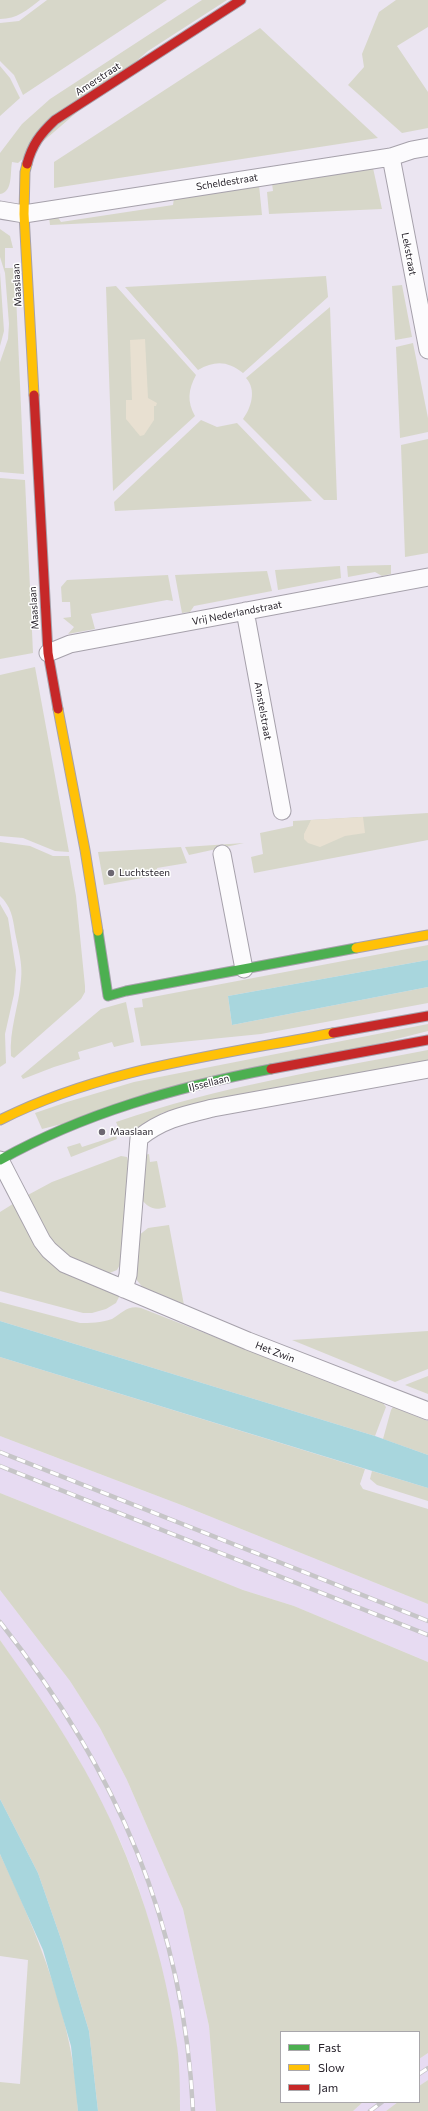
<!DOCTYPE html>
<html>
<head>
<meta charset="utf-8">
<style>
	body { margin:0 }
	#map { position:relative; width:428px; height:2111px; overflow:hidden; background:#ebe5f1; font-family:Commissioner,sans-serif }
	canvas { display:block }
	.legend { position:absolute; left:280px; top:2031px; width:140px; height:72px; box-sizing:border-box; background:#fff; border:1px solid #a9a7ab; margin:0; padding:5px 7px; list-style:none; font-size:12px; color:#28232c }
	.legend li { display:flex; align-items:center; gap:8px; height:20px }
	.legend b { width:20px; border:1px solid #a9a7ab }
</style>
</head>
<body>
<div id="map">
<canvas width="428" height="2111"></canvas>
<ul class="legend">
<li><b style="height:5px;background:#4caf50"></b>Fast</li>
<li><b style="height:5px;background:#ffc107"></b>Slow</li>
<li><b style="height:5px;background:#c62828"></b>Jam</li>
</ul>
</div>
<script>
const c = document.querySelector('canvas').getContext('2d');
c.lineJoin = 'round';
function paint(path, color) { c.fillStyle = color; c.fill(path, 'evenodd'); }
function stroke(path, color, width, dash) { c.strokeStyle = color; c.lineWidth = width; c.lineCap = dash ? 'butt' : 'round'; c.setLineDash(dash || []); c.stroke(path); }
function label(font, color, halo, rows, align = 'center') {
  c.font = font + ' Commissioner,sans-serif'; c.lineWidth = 3; c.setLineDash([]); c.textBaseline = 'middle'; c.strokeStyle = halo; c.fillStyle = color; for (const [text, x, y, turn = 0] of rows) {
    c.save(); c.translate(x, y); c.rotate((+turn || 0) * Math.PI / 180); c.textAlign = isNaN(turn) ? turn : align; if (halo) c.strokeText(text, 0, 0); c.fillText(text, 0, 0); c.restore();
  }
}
const built = new Path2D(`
	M0,1436l184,70 244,98v58l-134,-56 -51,-16 -243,-97z
	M0,1590l70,91 30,47 27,52 56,129 26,117 7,85h-36l-4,-71 -9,-46 -16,-66 -15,-48 -16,-40 -44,-86 -76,-114z
	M428,2053v27l-9,6v-27z
	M363,2102h35l-12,9h-33z`);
const green = new Path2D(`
	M0,0h40c-13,10 -23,19 -40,19z
	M47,0h120l-144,95 -9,-20 -14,-14v-38l19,-2z
	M202,0h25l-79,51 -130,112 -6,-1c-2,11 1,30 -12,32v-41l22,-29 28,-25z
	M396,0h32v27l-31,19 31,46v36l-26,5 -54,-48 16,-18 -2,-13 17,-42z
	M260,28l118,110 -324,50v-26z
	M0,66l10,12 10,20 -20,18z
	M373,168l9,41 -113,5 -2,-22 6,-1 -1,-8z
	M259,185l3,30 -212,10 -1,-8 8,-1 4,6 112,-17 1,-7z
	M0,229l10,7 3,12h-8v20h12l-2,4 9,202 -24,-2v-110l8,-23 1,-15 -4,-51 -5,-16z
	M0,272l4,59 -4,15z
	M326,276l2,21 -85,76c-15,-12 -28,-13 -45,-3l-73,-83z
	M402,285l10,52 -17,3 -3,-54z
	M116,286l80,89c-8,15 -9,27 -1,41l-82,75 -7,-204z
	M330,307l7,193h-13l-81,-81c8,-11 14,-29 3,-41z
	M413,343l15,75v14l-28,6 -4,-91z
	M201,420l16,7 20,-4 75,78 -197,10 -1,-9z
	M428,439v114l-23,4 -4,-112z
	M0,478l25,2 8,173 -33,6z
	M391,565v9l-9,2 -7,-4 -27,5 -1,-11z
	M340,566l1,12 -63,12 -3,-20z
	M267,571l5,20 -78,15 -4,6 -8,1 -7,-38z
	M168,575l5,26 -6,-1 -76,14 4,15 -27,5 6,-7 -11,-9 8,-1 -1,-15h-8l-1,-15 6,-7z
	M35,667l34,185 -14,-1 -32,-13 -23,-2v-161z
	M428,813v27l-174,33 -3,-16 12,-3 -3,-21 33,-7v-5z
	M0,842l30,4 23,10h16l7,40 9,90v6l-4,7 -67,59 -3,-2c-2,-26 8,-50 10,-76 2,-16 -3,-32 -6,-48 -2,-14 -4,-26 -15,-36z
	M244,843l-55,12 -4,-8z
	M181,847l6,16 -30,5 1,7 -54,10 -6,-33z
	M0,904l8,14 8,52 -2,24 -9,40 1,29 -6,4z
	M428,945v15l-200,36 4,29 196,-38v16l-167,31 -120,12 -7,-38 9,-1 -1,-8z
	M126,1002l8,40 -20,5 -2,-5 -34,10 2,7 -26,8 -31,12 -2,-3 80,-67z
	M428,1024v7l-386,98 -7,-16 32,-11 67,-20z
	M428,1050v12l-256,48 -10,3 -19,13 -21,10 -6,-14c101,-35 207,-52 312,-72z
	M116,1136l1,3 -46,18 -4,-10 13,-4 2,4z
	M149,1154l1,8 7,-1 9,46c-12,4 -17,1 -25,-8l3,-44z
	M121,1156l6,1 1,4 -6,100 -5,9 -10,4 -24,-9 -27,-16 -30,-53 26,-14z
	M16,1202l12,24 92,69 -4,8 -10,6 -14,4h-9l-83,-22v-79z
	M169,1225l15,80 -40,-16 -8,-10 2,-43 10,-8z
	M0,1302l80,21c10,0 21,0 32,-4 10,-6 16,-14 29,-11l242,95 3,4 -11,29 -375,-115z
	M428,1331v38l-33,13 -103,-42z
	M0,1357l365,112 -5,15 3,5 65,20v95l-244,-98 -184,-70z
	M428,1376v18l-23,-9z
	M393,1407l35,14v34l-45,-16 8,-29z
	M372,1471l56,17v13l-51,-16 -7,-6z
	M0,1493l243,97 51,16 134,56v391l-9,6v-27h-138v70h82l-10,9h-137l-7,-85 -26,-117 -56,-129 -27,-52 -30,-47 -70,-91z
	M0,1640c26,37 52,74 75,113 52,87 86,186 101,286 4,23 4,48 4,72h-82l-9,-80 -27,-89 -24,-69 -38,-74z
	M0,1854c38,81 74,167 78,257h-78v-29l20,2 8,-124 -28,-4z
	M428,2080v31h-42l12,-9h21v-16z`);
const sand = new Path2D(`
	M145,339l3,59 9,5 -1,3h-2v14l-10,15 -4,1 -14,-17v-19h6l-2,-60z
	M363,817l2,16 -20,3 -25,11 -12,-4 -4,-4v-5l7,-14z`);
const water = new Path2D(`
	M428,960v27l-196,38 -4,-29z
	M0,1321l375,115 53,19v33l-428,-131z
	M0,1799l38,74 24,69 27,89 9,80h-20l-7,-65 -28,-96 -43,-96z`);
const street = new Path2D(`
	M391,157l37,193
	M0,210l24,4 367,-57 21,-7 16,-3
	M245,611l37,200
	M48,653l22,-9 358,-67
	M222,854l22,115
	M0,1160l42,81 7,9 16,14 183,77 180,70
	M124,1289l4,-14 11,-137c24,-19 45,-23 74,-30l215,-39`);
const fast = new Path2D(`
	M98,931l10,65 18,-5 230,-43
	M0,1160c84,-47 177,-73 271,-91`);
const slow = new Path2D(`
	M27,164l-2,8 -1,42 10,181
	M58,709l27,141 13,81
	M356,948l72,-13
	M0,1120c103,-52 221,-65 333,-87`);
const jam = new Path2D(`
	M27,164c5,-19 13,-30 28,-44l186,-120
	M34,395l14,258 10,56
	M333,1033l95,-17
	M271,1069l157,-29`);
const rail = new Path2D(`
	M0,1452l428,169
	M0,1466l428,169
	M0,1622c116,147 184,301 193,489
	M419,2074l9,-6
	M370,2111l12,-9`);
const markers = [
	[111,873,4,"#6c6771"],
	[102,1132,4,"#6c6771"]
];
const streetNames = [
	["Amerstraat",98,79,-33],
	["Scheldestraat",227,182,-9],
	["Lekstraat",409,254,79],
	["Maaslaan",17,285,-93],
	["Maaslaan",34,608,-94],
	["Vrij Nederlandstraat",237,613,-11],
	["Amstelstraat",263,711,80],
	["IJssellaan",209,1083,-14],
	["Het Zwin",275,1352,21]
];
const poiNames = [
	["Luchtsteen",119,873],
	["Maaslaan",110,1132]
];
paint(built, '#e7dbf2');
paint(green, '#d7d7c9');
paint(sand, '#e8e0d1');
paint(water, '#a8d6dd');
stroke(street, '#a6a1ab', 19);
stroke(fast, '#a6a1ab', 11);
stroke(slow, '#a6a1ab', 11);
stroke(jam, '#a6a1ab', 11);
stroke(street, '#fcfbfd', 17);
stroke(fast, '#4caf50', 9);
stroke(slow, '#ffc107', 9);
stroke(jam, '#c62828', 9);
stroke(rail, '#c6c5c7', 4.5);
stroke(rail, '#fff', 3, [9]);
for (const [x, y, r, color] of markers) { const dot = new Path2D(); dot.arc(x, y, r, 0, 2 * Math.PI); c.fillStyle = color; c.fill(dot); stroke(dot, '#fff', 1.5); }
label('10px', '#28232c', '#fff', streetNames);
label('10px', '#28232c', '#fff', poiNames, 'left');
</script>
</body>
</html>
